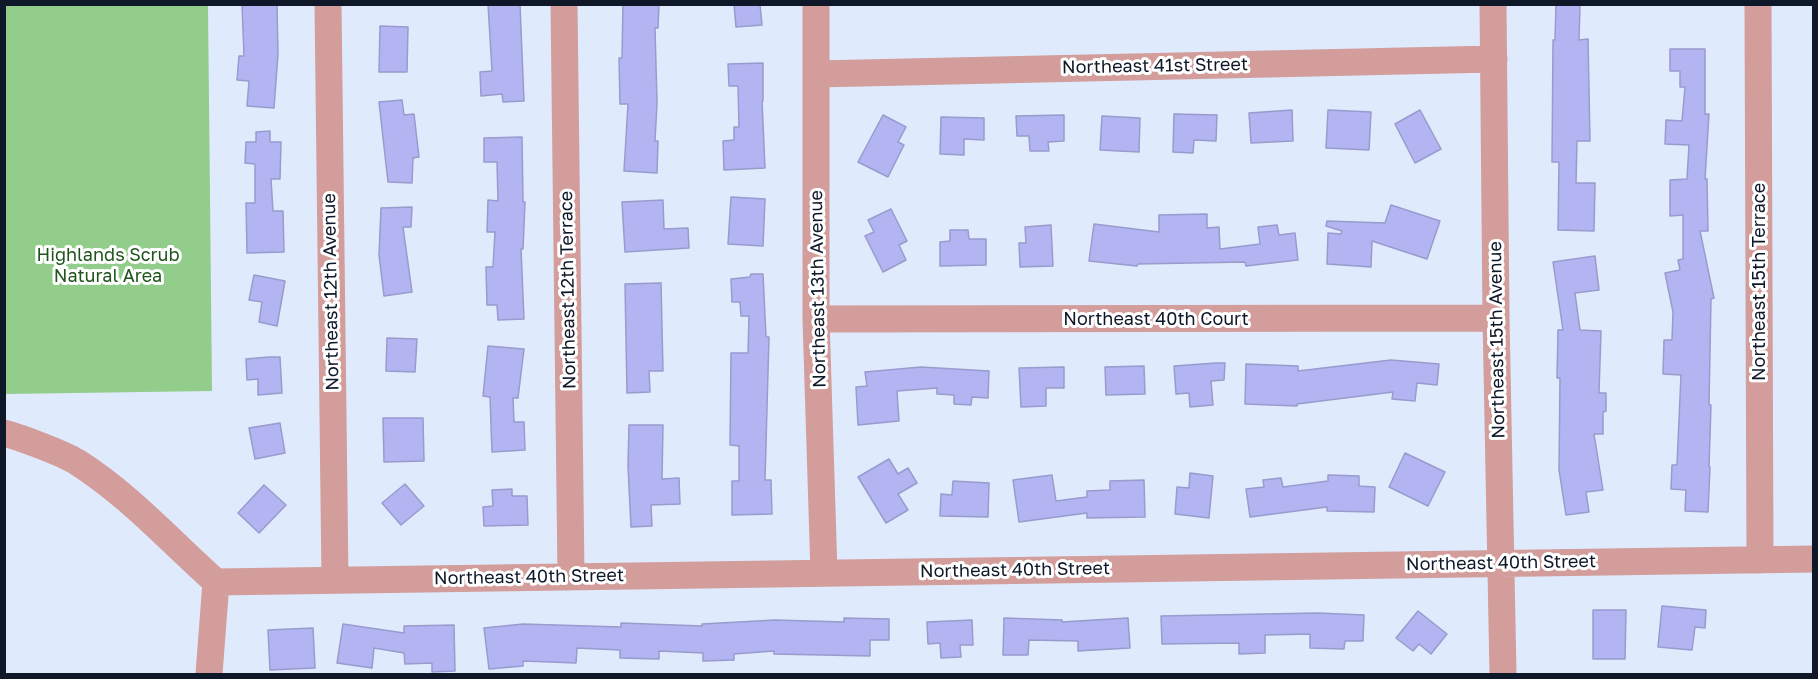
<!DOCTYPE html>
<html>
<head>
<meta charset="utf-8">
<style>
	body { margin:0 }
	#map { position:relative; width:1818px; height:679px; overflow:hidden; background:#dfeafd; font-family:"Golos Text",sans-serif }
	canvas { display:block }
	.frame { position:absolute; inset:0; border:6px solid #0f1829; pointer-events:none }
</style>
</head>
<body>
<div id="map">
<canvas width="1818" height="679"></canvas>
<div class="frame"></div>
</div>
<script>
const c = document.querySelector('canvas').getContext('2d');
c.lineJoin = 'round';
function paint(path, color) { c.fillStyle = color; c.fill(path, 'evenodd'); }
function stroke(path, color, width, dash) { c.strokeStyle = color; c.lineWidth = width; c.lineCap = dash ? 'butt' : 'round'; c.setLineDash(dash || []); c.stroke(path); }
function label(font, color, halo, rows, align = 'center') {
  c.font = font + ' "Golos Text",sans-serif'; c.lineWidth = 6; c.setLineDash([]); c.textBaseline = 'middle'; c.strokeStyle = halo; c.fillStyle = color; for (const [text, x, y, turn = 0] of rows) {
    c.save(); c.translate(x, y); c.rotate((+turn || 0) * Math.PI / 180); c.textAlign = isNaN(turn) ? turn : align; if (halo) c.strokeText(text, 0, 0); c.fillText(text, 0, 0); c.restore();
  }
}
const green = new Path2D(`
	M4,5h204l4,386 -207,3z`);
const building = new Path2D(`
	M242,4h35l1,50 -4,54 -27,-2 2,-25 -12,-1 2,-24h5z
	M488,4h32l4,97 -21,1 -1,-8 -21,2 -1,-24 12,-1z
	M623,4h36l-1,24h-3l2,75 -2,38h3l-1,32 -33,-2 4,-67h-8l-1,-46h3z
	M734,4h26l2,21 -26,2z
	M1556,4h24l-1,36 9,-1 2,102h-13l-1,42h19l-1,48 -36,-1 1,-68h-7l1,-122h2z
	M380,26l28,1 -1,45h-28z
	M1670,49h35v65h4l-4,65h2l1,52h-8l14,67 -3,1 -2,106h2l-2,62h1l-2,45 -23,-1 1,-21 -15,-1 1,-24h5l4,-90 -18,-1 1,-34h8l1,-28 -8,-39 15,-3 -2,-10 5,-1v-44l-13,1v-36l17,-1 2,-34 -24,-1 1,-24 16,1 3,-34h-5v-16h-10z
	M763,63v38h-1l3,67 -41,2 -1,-29 11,-1v-13h5l-1,-41h-9l-1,-22z
	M402,100l2,15 10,-1 5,43 -6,1 -1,25 -24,-1 -9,-80z
	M1292,110l1,31 -42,2 -2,-30z
	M1328,110l43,2 -2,38 -43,-2z
	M1420,110l21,39 -26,14 -20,-39z
	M1174,114l43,1 -1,26 -22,-1 -1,13 -20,-1z
	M883,115l23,12 -8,15 6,3 -16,32 -30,-15z
	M1064,115v26l-16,1 1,9h-19l-1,-15h-12l-1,-20z
	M1102,116l38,2 -1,34 -39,-2z
	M941,117l43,1v22l-20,-1v16l-24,-1z
	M270,131v11h11l-1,37h-9l2,32h10l1,41 -37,1 -1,-50h9v-39l-10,-1 1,-21h10v-10z
	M522,137l1,65h2l-2,47h-2l3,70 -26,1 -1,-15h-10l-1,-38h7l2,-35h-8l1,-32 10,1 -1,-39h-13v-24z
	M731,197l34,2 -2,47 -35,-2z
	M663,200l1,29 24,-1 1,20 -64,4 -3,-50z
	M1391,205l49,16 -13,38 -55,-18 -1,26 -44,-3 1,-31 13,1 1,-3 -16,-5 1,-5 58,2z
	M412,207l-1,20h-8l9,65 -28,4 -5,-41 2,-47z
	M891,209l16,32 -8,4 7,15 -23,12 -18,-36 9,-4 -6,-12z
	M1207,214v14l12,-1 1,22 40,-5 -2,-17 19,-2 2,10 16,-2 3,27 -52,6 -1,-4 -107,2 -1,2 -48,-5 5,-37 65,8v-17z
	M1051,225l2,41 -33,1 -1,-24h7l-1,-16z
	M950,230h18l1,9h17v26l-46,1v-24l10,-1z
	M1595,256l4,34 -24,3 5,37 21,1 -2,62h7v18l-3,1v22h-9l9,56 -17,2 3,20 -23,3 -7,-45 1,-92h-3l1,-48h5l-10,-68z
	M751,274h12l3,63h3l-4,143h6l1,34 -40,1v-34h7v-35l-9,-1 1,-92h17l1,-37h-8l-1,-14h-8l-1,-23 19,-2z
	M254,275l31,6 -8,45 -18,-4 3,-20 -13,-2z
	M661,283l2,88h-14l1,21 -23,1 -2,-109z
	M387,338l30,1 -2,33 -29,-1z
	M488,346l36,3 -6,49h-5l1,24h10l1,28 -33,2 -2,-55 -7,-1z
	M269,357h11l2,36 -24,2v-16l-11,1 -1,-21z
	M1391,360l48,4 -2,21 -20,-2 -2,18 -23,-2 1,-7 -96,12v2l-52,-2 1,-40 52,2v5z
	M1216,363h9l-1,17 -13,1 2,24 -23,2 -1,-14 -13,1 -2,-28z
	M1144,366l1,28 -39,1 -1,-28z
	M921,367l68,4 -1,27 -16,-1 -1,8 -17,-1v-9l-17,-1v-6l-40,3 2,30 -41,4 -2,-38 11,-1 -2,-14z
	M1064,367v21h-18v18l-25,1 -2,-39z
	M383,418h40l1,43 -40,1z
	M280,423l5,30 -30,6 -6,-31z
	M629,425h34l-1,54 17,-1 1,26 -29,1 1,21 -21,1 -3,-61z
	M1405,453l40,19 -17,34 -39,-19z
	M889,459l9,15 10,-6 9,15 -19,11 10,16 -22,13 -28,-46z
	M1190,473l23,3 -4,42 -34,-4 2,-27 12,1z
	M1052,475l4,26 31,-4v-6l23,-1v-9l34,-1 1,37 -58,1v-5l-68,9 -6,-42z
	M1328,475l31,1v10l16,1 -1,25 -47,-1v-4l-77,10 -4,-28 18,-2 -1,-7 18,-2 2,9 45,-6z
	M953,481l36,2 -1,34 -48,-1 1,-22 11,1z
	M405,484l19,22 -23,19 -19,-22z
	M264,485l22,20 -27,28 -21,-20z
	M512,489v7h15l1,29 -44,1 -1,-19 10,-1 -1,-16z
	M1662,606l44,4 -1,18 -10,-1 -3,23 -34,-3z
	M1593,610h33l-1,49h-32z
	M1418,611l29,23 -16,20 -12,-10 -6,7 -17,-13z
	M1317,613l47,2 -1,26h-18l-1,8 -34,-1v-14l-45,1v18l-26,1v-11l-77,1 -1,-28z
	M844,618l45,1v21h-19v16l-96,-2v-3l-40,3v6l-31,1v-8l-44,-2v8l-39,-1v-8l-43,-2 -1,15 -53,-2v5l-34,3 -5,-41 39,-4 98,3v-4l81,3v-2l73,-4 69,2z
	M1004,618l58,2v2l66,-4 2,30 -52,3v-10l-49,-1 -1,15h-25z
	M972,620l1,25h-13l1,12 -20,1 -1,-15 -12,1 -1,-22z
	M343,624l61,9v-7l50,-1 1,46 -23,1v-9l-27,1 -1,-11 -30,-5 -2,20 -35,-5z
	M313,628l2,40 -45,2 -2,-40z`);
const minor = new Path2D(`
	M328,4l7,576
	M564,4l7,572
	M816,4v315l8,254
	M1493,4l3,314 7,356
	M1758,4l2,556
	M816,74l678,-15
	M816,319l680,-1
	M4,433c18,5 58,20 73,29 52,33 93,79 139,120
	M216,582l1598,-23
	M209,674l7,-92`);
const streetNames = [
	["Northeast 41st Street",1155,66,-1],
	["Northeast 15th Terrace",1759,282,-90],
	["Northeast 13th Avenue",818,289,-91],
	["Northeast 12th Terrace",568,290,-91],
	["Northeast 12th Avenue",331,292,-91],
	["Northeast 40th Court",1156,319],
	["Northeast 15th Avenue",1497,340,-91],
	["Northeast 40th Street",1501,563,-1],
	["Northeast 40th Street",1015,570,-1],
	["Northeast 40th Street",529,577,-1]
];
const parkNames = [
	["Highlands Scrub",108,255],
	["Natural Area",108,276]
];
paint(green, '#92cd8c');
paint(building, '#b2b5f1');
stroke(building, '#999bcd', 1.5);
stroke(minor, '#d29d9a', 27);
label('18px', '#0f1829', '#fff', streetNames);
label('18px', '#1f541c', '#fff', parkNames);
</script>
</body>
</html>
